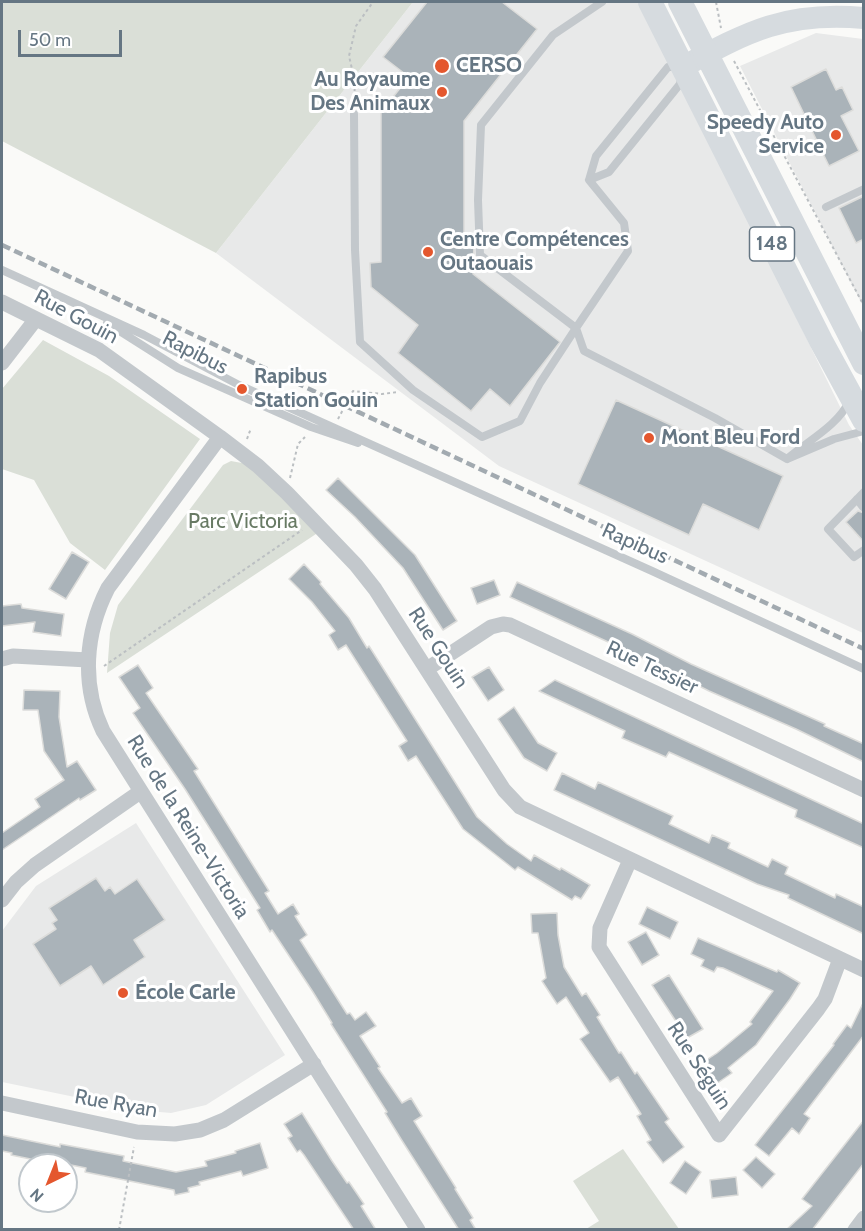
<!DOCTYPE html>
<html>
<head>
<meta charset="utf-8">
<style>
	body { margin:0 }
	#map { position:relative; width:865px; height:1231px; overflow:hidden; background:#fafaf8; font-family:Cabin,sans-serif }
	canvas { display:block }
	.frame { position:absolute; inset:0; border:3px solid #657683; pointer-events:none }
	.north { position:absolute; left:18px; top:1153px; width:60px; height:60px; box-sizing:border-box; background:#fff; border:2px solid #c1c8cd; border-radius:50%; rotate:223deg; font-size:16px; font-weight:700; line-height:24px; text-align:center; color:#657683 }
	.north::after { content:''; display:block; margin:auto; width:21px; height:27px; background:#e4572e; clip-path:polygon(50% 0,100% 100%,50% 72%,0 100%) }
	.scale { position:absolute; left:18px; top:30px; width:104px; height:27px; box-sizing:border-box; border:3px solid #657683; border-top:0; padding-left:8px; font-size:18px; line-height:21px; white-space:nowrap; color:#657683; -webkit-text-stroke:4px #fff; paint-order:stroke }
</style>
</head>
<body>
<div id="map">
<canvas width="865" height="1231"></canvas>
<div class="frame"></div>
<div class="north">N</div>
<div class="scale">50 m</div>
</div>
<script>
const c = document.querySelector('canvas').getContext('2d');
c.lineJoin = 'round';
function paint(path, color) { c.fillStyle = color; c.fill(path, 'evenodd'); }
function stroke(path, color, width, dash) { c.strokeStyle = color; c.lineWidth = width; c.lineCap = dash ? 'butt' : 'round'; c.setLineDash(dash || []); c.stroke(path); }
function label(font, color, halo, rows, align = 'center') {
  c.font = font + ' Cabin,sans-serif'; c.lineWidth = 6; c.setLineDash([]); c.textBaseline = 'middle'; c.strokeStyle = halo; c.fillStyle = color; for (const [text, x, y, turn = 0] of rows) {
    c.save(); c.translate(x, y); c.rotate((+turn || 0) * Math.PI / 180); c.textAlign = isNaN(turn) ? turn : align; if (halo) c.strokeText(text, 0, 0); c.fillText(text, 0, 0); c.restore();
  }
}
const built = new Path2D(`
	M413,2h228l208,423 14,20v188l-364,-167 -283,-213z
	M816,33l47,6v267l-123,-240z
	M136,823l149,232 -79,50 -35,8 -33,-3 -136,-28v-151l34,-45z`);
const green = new Path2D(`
	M2,2h411l-197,251 -214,-112z
	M43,340l66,36 91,63 -95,131 -35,-27 -36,-63 -32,-11v-80z
	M231,461l27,5 64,64 -215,143 3,-40 8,-28 105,-140z
	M623,1149l56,80h-93l13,-8 -26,-40z`);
const building = new Path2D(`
	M427,2h75l35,27 -73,92v121h10l-1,32 87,68 -50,64 -20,-17 -19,22 -73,-58 20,-28 -47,-38 -1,-24 11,-1v-150l28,-35 -26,-20z
	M826,69l10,21 6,-3 11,23 -12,6 18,35 -30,15 -38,-79z
	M864,196v43l-8,4 -17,-35z
	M616,400l167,76 -24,54 -56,-26 -14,31 -111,-51z
	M338,478l77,77 42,66 -14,9 -40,-62 -48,-51 -29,-27z
	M858,511l6,2v29l-18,-20z
	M72,552l17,10 -23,37 -17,-10z
	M304,564l17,18 -1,2 29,34 18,30 2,-2 108,171 30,27 24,17 3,-6 26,15 1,-2 29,17 -9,14 -6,-3 -3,4 -54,-33 -3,3 -52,-41 -47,-73 -8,5 -9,-15 8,-5 -61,-96 -8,5 -9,-15 6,-4 -23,-29 -23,-23z
	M494,580l6,15 -23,9 -6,-16z
	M517,582l115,52 59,30 134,60 -1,2 40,18v18l-68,-33 -87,-38 -55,-28 -144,-66z
	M21,604l1,4 42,6 -3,22 -28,-4 2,-10 -33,4v-20z
	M138,665l15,23 -7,5 52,76 -4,2 75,120 -4,2 13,21 15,-10 6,10 -4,2 12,19 -7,5 47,74 3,-1 5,7 11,-8 10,14 -16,10 20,31 -2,1 24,35 9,-5 11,18 -8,5 42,67 -1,1 18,29 -3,2 6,10h-17l-58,-91 -16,-26 2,-1 -56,-88 1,-1 -19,-31 -41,-62 -2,2 -13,-22 3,-2 -75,-119 -52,-76 7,-5 -21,-31z
	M489,667l15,23 -16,11 -16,-24z
	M555,680l309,144v24l-69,-31 2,-7 -128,-58 -3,5 -44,-19 3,-7 -86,-40z
	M24,690l36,1 -1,26 8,50 10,-6 19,29 -16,10 -1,-2 -77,52v-17l38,-26 -5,-8 29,-19 -20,-29 -6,-41h-15z
	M514,707l24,36 19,10 -10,18 -23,-13 -26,-39z
	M562,773l33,16 3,-7 75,34 -4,8 40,19 3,-8 18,8 -2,5 40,19 4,-8 16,8 -3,7 50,24 1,-4 28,13v27l-76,-36 1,-3 -32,-11 -203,-94z
	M96,878l9,13 5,-4 5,7 22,-15 28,41 -31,20 11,17 -42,28 -12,-19 -31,20 -27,-42 23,-15 -4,-6 5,-3 -8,-12z
	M647,907l31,15 -8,17 -31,-15z
	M557,913l1,22 6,32 18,29 4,-3 14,22 -3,2 22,36 2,-1 14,22 2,-2 32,47 -4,3 19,25 -21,16 -16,-21 4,-2 -14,-24 4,-2 -23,-37 -8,5 -30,-43 9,-6 -23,-36 -9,7 -15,-23 4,-3 -8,-45h-6l-1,-19z
	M646,932l13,23 -17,10 -14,-23z
	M698,938l79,34 1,-2 22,13 -10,16 -34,46 -28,23 4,5 -16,11 -14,-21 15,-10 35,-29 -2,-2 23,-31 -50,-23 -6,-1 -3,5 -13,-6 3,-6 -13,-6z
	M669,975l34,54 -16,9 -35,-53z
	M864,1001v34l-60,79 6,4 -11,16 -7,-6 -23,28 -14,-11 79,-100 -1,-1 14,-19 4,3z
	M302,1113l30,48 15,22 2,-1 15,22 -3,2 15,24h-22l-50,-75 -4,-5 -3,2 -9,-14 4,-2 -8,-12z
	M864,1120v43l-52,67h-26l26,-24 -10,-7z
	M2,1135l58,12v-3l64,12 -1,5 53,11 31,-6 -2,-5 31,-8 -1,-2 25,-8 8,25 -25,8 -2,-5 -42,11 1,3 -12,3 1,4 -14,3 -1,-5 -89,-18 1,-4 -40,-8 -1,2 -34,-7 1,-2 -10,-2z
	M756,1157l19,17 -13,14 -19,-18z
	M685,1161l16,11 -15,22 -16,-11z
	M736,1177l2,18 -26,3 -2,-18z`);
const path = new Path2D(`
	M716,2l5,26
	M734,61l130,245
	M354,103l1,-21 -6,-26 7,-30 17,-24
	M338,419l15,-28 29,3 16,-2
	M247,439l4,-11
	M290,478l8,-34 7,-7
	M104,666l198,-136
	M119,1230l15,-83`);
const lane = new Path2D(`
	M668,67h15l-3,17 -71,88 -20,8 7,-24z
	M354,114l1,136 5,92 53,48 69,47 38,-16 20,-38 36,-55 -96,-73 -2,-55 3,-75 72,-90 49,-33
	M589,180l35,43 4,28 -52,77 8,23 131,67 72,41
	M826,207l38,-18
	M2,270l142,65 95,50 413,186 212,98
	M107,323l71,45 133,59 47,16
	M849,401c-10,24 -43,41 -62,58l47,-20 30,-8
	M864,492l-36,37 26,28 10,-7
	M857,499l6,8`);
const street = new Path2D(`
	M2,302l97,48 121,87 38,29 29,27 69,72 19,24 129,201 16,17 344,163
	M2,363l34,-44
	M220,437l-112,151c-23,45 -27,97 -5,143l315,499
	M2,659l11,-3 75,4
	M427,669l64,-42 12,-3 7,1 354,165
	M630,860l-30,68 -1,19 120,188 99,-126 7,-10 15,-40
	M2,900l14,-18 19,-17 105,-73
	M2,1103l135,29 38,2 25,-4 24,-10 90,-56
	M855,1230l9,-12`);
const secondary = new Path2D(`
	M683,67c65,-36 104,-56 181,-49`);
const primary = new Path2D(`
	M650,2l171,339 43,79
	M680,2l184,361`);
const rail = new Path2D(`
	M2,245l862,404`);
const markers = [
	[442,66,8,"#e4572e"],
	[442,92,6,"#e4572e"],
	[836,135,6,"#e4572e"],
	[428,252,6,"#e4572e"],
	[242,389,6,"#e4572e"],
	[649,438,6,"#e4572e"],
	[123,993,6,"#e4572e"]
];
const shields = [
	[772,244,45]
];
const shieldNames = [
	["148",772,244]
];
const poiNames = [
	["CERSO",456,66],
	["Au Royaume",430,80,"right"],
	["Des Animaux",430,104,"right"],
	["Speedy Auto",824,123,"right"],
	["Service",824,147,"right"],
	["Centre Compétences",440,240],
	["Outaouais",440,264],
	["Rapibus",254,377],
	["Station Gouin",254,401],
	["Mont Bleu Ford",661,438],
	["École Carle",135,993]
];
const streetNames = [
	["Rue Gouin",76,317,28],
	["Rapibus",195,353,27],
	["Rapibus",635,544,24],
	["Rue Gouin",438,648,57],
	["Rue Tessier",652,668,25],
	["Rue de la Reine-Victoria",188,827,58],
	["Rue Séguin",699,1066,57],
	["Rue Ryan",116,1104,10]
];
const parkNames = [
	["Parc Victoria",243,522]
];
paint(built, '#e8e9e9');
paint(green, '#dadfd7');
paint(building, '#aab3b9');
stroke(building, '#dcdcda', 1.5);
stroke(path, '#bbbfc2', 2, [3, 3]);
stroke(lane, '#c3c8cc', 8);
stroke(street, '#c3c8cc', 15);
stroke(secondary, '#d6dbdf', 22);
stroke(primary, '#d6dbdf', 24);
stroke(rail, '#a2aab0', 4.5, [9, 4.5]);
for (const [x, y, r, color] of markers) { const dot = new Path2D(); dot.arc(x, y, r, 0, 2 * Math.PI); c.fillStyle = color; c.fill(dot); stroke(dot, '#fff', 2); }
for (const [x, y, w] of shields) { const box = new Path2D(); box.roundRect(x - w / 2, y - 17, w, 34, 4.5); c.fillStyle = '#fff'; c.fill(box); stroke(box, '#657683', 1.5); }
label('bold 20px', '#657683', null, shieldNames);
label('bold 21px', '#657683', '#fff', poiNames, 'left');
label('21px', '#657683', '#fff', streetNames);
label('21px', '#687a64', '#fff', parkNames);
</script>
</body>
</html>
